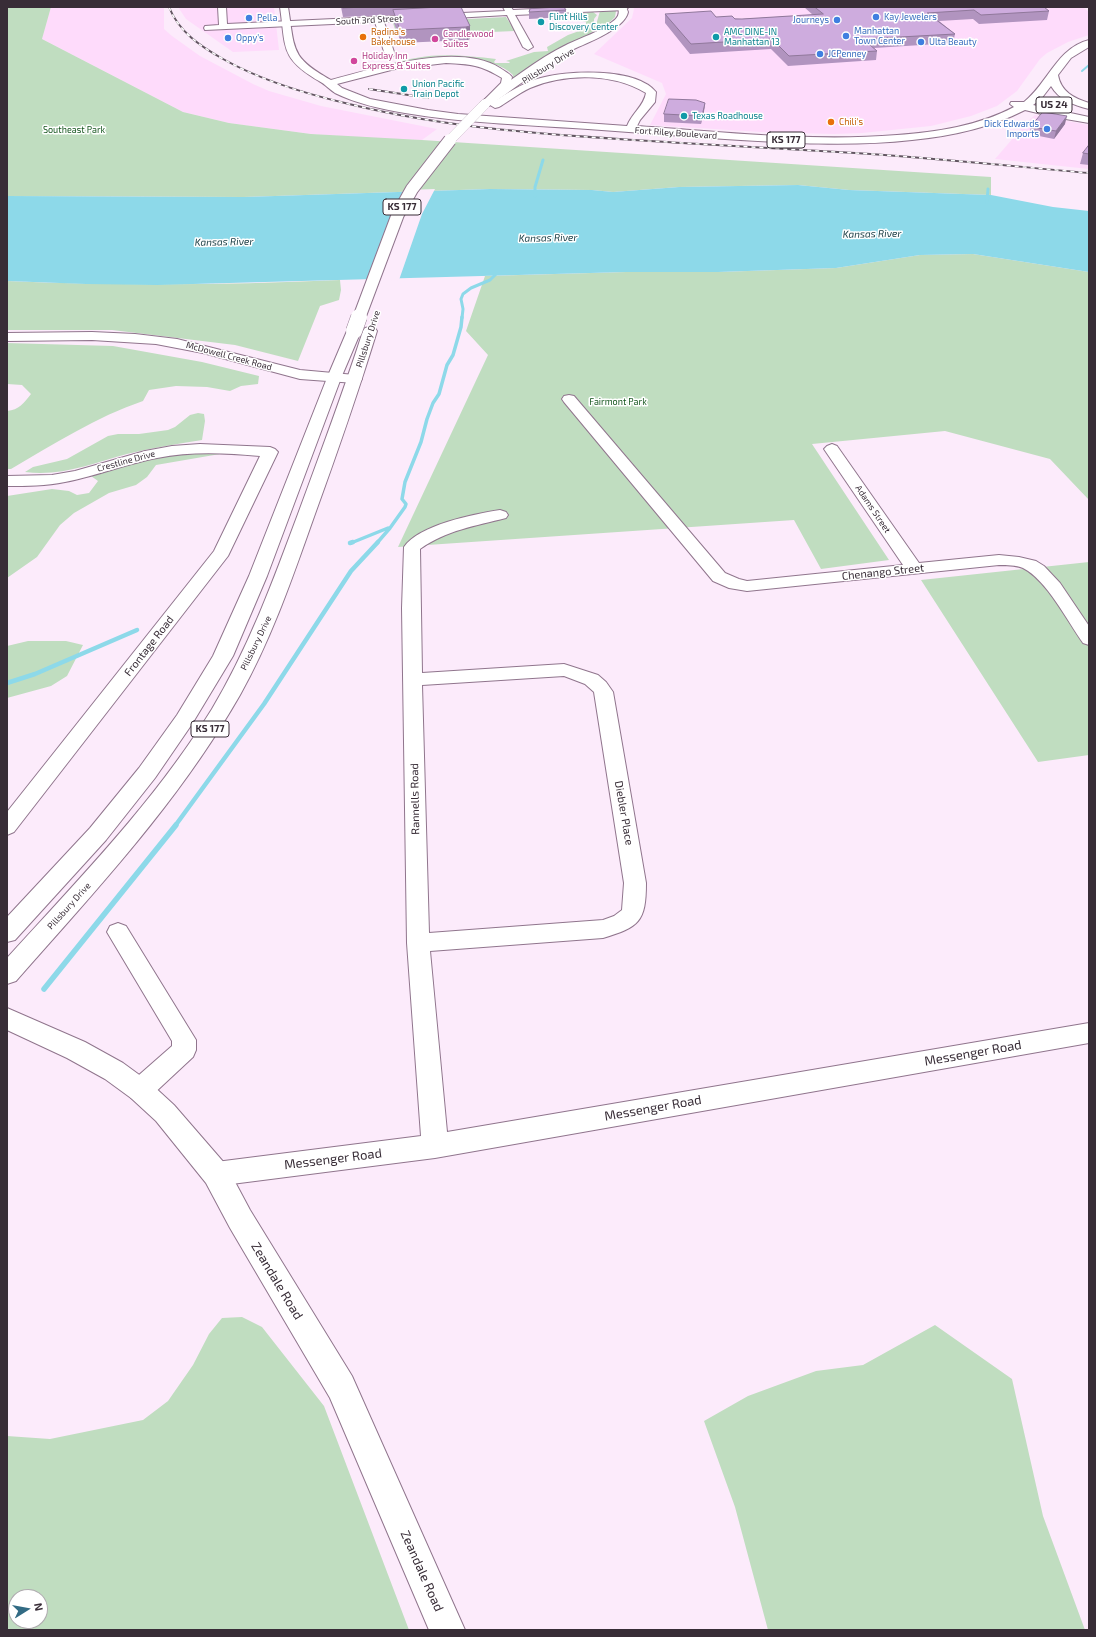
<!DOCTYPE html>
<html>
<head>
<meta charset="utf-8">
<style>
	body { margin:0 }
	#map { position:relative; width:1096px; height:1637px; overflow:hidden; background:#fcebfb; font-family:"Exo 2",sans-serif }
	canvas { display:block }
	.frame { position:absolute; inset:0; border:8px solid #382d37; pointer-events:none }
	.north { position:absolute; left:8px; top:1589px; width:40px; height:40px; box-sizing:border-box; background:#fff; border:1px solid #afabaf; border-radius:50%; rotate:79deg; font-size:11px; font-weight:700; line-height:16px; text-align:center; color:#382d37 }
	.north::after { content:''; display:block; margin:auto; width:14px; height:18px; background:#326b84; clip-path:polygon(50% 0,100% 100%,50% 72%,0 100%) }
</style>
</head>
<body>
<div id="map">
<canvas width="1096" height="1637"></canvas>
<div class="frame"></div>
<div class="north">N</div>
</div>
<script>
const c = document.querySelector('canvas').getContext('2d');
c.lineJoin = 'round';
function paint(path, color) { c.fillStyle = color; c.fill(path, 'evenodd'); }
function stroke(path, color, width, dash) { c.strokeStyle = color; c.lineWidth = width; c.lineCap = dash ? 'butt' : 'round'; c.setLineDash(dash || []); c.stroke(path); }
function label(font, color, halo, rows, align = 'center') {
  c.font = font + ' "Exo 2",sans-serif'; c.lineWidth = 3; c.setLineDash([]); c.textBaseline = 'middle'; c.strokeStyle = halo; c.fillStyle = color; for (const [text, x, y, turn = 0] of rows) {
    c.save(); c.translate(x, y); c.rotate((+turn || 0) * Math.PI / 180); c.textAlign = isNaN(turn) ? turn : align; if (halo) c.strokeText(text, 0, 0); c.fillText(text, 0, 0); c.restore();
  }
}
const built = new Path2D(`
	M51,7h113v22l8,7 28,20 53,28 16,7 52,15 116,23 -15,11 -54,-2 -57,-4 -82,-11 -46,-11 -141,-73z
	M178,7h96l5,43 -46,2 -47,-33z
	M633,7h450l6,5v23l-21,7 -21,11 -7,6 -23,32 -20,15 -26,10 -40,10 -69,7 -28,1 -73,-2 -111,-7 16,-31 -4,-11 -68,-29 38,-36 2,-9z
	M1035,115l54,10v44l-94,-10 32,-37z`);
const green = new Path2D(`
	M7,7h44l-9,32 141,73 46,11 82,11 111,6 569,37v18l-142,-5 -51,-5 -119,2 -66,5 -21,-2 -102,-1 -246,8 -237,-1z
	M614,10l2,1 -1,6 -4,4 -98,58v-4c-11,-11 -27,-14 -43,-16l-114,15c19,-5 40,-13 60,-16 26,-5 53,-2 80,1l-2,3 1,1h14l1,-1 -4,-1 28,-9 14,-1 -1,-4 21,-12 28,-10 4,-14z
	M593,12l4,3 -3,4v4l-4,4h-4v-5l-12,-3h2l-1,-5z
	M506,17l9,14 -118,5 -4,-13z
	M973,254l116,18v228l-39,-41 -105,-28 -133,13 77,116 -68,9 -27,-49 -396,27 90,-192 -22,-24 19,-55 141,-4h92l118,-4 84,-13z
	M340,280l1,10 -2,10 -19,6 -22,55 -63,-16 -123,-15h-105v-49c111,5 222,4 333,-1z
	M7,343l106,3 89,16 57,14 -1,8 -17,2 -11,5 -23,-4 -31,-1 -27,4 -6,11c-47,16 -89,43 -132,68h-4v-58c12,-1 17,-8 24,-17l-9,-9 -15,-1z
	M198,413l6,1 1,7 -3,19c-25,4 -50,8 -75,14 -34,9 -66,23 -102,18l8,-5 34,-8 41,-23 10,-2h21l29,-4 7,-3 15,-12z
	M199,452l21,2 -64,11 -9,12 -11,8 -27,8 -35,20 -14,12 -23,32 -30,21v-82l45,-7 17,2 8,4 12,-2 9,-12 -7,-5c36,-12 71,-20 108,-24z
	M1089,562v193l-51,7 -117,-182z
	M28,641h38l17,4 -16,31 -16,10 -44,12v-52z
	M242,1317l20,10 62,79 85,224h-402v-194l43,3 93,-19 25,-19 25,-36 16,-31 13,-16zM16,1597h24v24h-24z
	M935,1325l77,54 31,137 42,114h-317l-33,-123 -31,-86 44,-25 68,-25 47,-6z`);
const water = new Path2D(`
	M798,185l51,5 142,5 62,12 36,4v61l-116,-18 -53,1 -84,13 -118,4h-92l-469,13 -71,-1 -79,-3v-85l237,1 246,-8 102,1 21,2 66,-5z`);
const pier = new Path2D(`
	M435,189l-13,25 -23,66 -32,1 40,-91z`);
const streamFar4 = new Path2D(`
	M1082,71l7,-6`);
const streamFar3 = new Path2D(`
	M535,196v-9l8,-27
	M987,202l1,-13
	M462,318l1,-9 -2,-10 2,-5 8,-6 19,-8 9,-9`);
const streamFar2 = new Path2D(`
	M351,543l37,-15
	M377,543l13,-15 15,-21 1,-3 -4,-5 3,-17 16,-40 6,-23 6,-16 6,-9 8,-29 6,-10 8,-28 1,-10`);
const streamFar1 = new Path2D(`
	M350,543l3,-1
	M7,683l28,-9 102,-44
	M175,826l89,-122 87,-133 27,-29`);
const stream = new Path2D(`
	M44,989l132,-164`);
const minor = new Path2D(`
	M218,7h8l1,17 278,-13 -2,-4h8l2,3 62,-3h54l-4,3 -110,5 18,32 -5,3 -5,-3 -16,-32 -123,7 11,33 -5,3 -5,-3 -10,-33 -170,8 -1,-2 1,-2 14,-1z
	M92,332l43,2 42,5 123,31 55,5 5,1 2,3 -2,3 -5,1 -55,-4 -97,-26 -47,-9 -64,-4 -85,1v-8z
	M569,395l5,1 151,177 14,6 8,2 156,-16 -79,-116 3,-3 5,-2 5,2 82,117 80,-8 20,2 17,4 8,5 16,17 29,43v19l-6,-2c-15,-21 -37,-64 -60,-75 -7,-3 -16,-3 -24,-3l-252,26 -18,-3 -16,-7 -149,-179 -2,-3 2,-3z
	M200,444l70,3 5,2 3,3 -50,104 -214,276 -7,3v-23l207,-261 46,-95c-34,-3 -69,-5 -103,2 -31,6 -61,18 -92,24 -19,4 -38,4 -58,4v-10l45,-1 23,-4 70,-20 27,-5z
	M500,510l6,2 2,3 -2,3c-31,8 -59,12 -86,31l2,124 142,-9 34,11 8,7 7,10 33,191c0,39 -7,44 -43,55l-173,13 17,181 642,-109v20l-654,115 -219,28 -9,-3 -4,-9 4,-9 9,-3 205,-26 -14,-193 -5,-335 2,-61c15,-22 70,-33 96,-37zM564,676l21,8 9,8 30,191 -2,27 -8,6 -11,4 -174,13 -7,-248z
	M118,923l8,3 70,114v10l-3,7 -44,41 -9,3 -9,-3 -4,-8 4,-8 41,-36v-5l-65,-109 3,-6z`);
const major = new Path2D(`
	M618,7h8l2,5c-3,16 -38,30 -52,36 -7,3 -14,8 -21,12 -23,14 -44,31 -66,46h-8l-1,-2 1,-2c28,-20 56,-43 87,-58 15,-7 31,-12 44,-22 6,-4 8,-8 6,-15z
	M7,1008l78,34 38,21 26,19 25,23 52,60 24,45 102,166 113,254h-36l-99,-232 -100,-170 -24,-45 -50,-62 -25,-23 -26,-19 -38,-21 -60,-28z`);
const highway = new Path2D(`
	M280,7h8c7,43 2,50 43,73 45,-12 127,-38 169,-12 4,3 9,5 12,9l-2,9 -17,16c15,-9 28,-18 44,-23 28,-9 99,-12 119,13l-1,10 -15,18 -3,6c87,6 174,16 260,9 40,-3 81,-9 117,-28l-4,-3 1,-2h13c24,-19 33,-54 65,-62v7l-18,11 -13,17c3,17 16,23 31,28v6c-15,-4 -30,-9 -38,-23l-10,13 -8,6 56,12v6l-35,-6 -29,-7c-35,18 -74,26 -113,30 -62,7 -125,3 -187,-1 -46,-3 -92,-7 -137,-10 -61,-4 -123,-6 -183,-16 -23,-4 -48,-9 -70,-20 -6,-4 -10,-9 -16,-12 -39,-23 -33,-33 -39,-74zM446,63c24,1 35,2 56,15l-1,5 -21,21 5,3 5,-2 5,3 4,-1c10,-6 20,-14 31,-19 36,-15 83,-15 116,5 -2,13 -14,20 -19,33l-169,-12 -30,-4 -58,-11 -28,-11 -5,-4 58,-15z
	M354,327l5,1 2,3 -20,47 -74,198 -34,80 -41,68 -37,54 -49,62 -91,100 -8,2v-25l83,-89 49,-60 38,-53 36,-59 36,-80 78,-198 20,-47 2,-3z
	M370,327l5,1 2,3c-19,62 -40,122 -62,183 -22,62 -43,124 -75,181 -61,107 -144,195 -224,286l-9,3v-26c73,-80 148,-157 205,-249 37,-62 61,-128 86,-195 22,-60 45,-121 65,-183l2,-3z`);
const rail = new Path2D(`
	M169,7c10,25 31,39 54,52 39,22 83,35 126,45 109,27 221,32 333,39 58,3 115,7 173,10 78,5 156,13 234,20
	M369,89l59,9`);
const highwayBridgeFar2 = new Path2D(`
	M449,141l36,-37`);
const highwayBridgeFar1 = new Path2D(`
	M359,318l39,-104 14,-25 38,-49`);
const highwayBridge = new Path2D(`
	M354,331l5,-14`);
const wall = new Path2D(`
	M341,7h120l9,32 -3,1 -66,3 -7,-20v-8l-51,2z
	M804,7h240l5,4 -2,9 -68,4 -6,-5 -34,2 16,13 -2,9 -79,5 3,3 -1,9 -88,6 -17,-17 -81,5 -25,-31v-9l51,3 26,2 71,-4z
	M566,10v7l-37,2v-7z
	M705,103l-1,8 -3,13 -37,-2v-8z
	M1065,124l-11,15 -25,-5 2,-7z
	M1089,145v20l-9,-1 3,-11z`);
const shadedWall = new Path2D(`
	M470,26v13l-3,1 -1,-13z
	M705,103l-1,8 -3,13 1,-8z
	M1067,116l-2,8 -11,15 2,-8z`);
const building = new Path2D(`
	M342,7h22l-21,1z
	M440,7h21l9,19 -4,1 -66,3 -7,-20z
	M564,7l2,3 -37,2 1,-3z
	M815,7h229l5,4 -68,4 -7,-5 -47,3 28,21 -92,5 14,12 -88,5 -17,-17 -81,5 -26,-30 46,-3 5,6 16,-1 3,3h7l81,-5z
	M669,99l27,1 9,3 -3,13 -38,-2z
	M1043,112l24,4 -11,15 -25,-4z
	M1089,145v9l-6,-1z`);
const markers = [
	[876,17,4,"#3f7fe0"],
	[249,18,4,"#3f7fe0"],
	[837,20,4,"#3f7fe0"],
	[541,22,4,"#0f9aa8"],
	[846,36,4,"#3f7fe0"],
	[363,37,4,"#e8710a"],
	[716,37,4,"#0f9aa8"],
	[228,38,4,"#3f7fe0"],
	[435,39,4,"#d1479c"],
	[921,42,4,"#3f7fe0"],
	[820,54,4,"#3f7fe0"],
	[354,61,4,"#d1479c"],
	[404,89,4,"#0f9aa8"],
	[684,116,4,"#0f9aa8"],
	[831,122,4,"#e8710a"],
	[1047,129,4,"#3f7fe0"]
];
const farCulturenames = [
	["Flint Hills",549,17],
	["Discovery Center",549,27],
	["AMC DINE-IN",724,32],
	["Manhattan 13",724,42],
	["Union Pacific",412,84],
	["Train Depot",412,94],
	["Texas Roadhouse",692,116]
];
const farShopnames = [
	["Kay Jewelers",884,17],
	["Pella",257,18],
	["Journeys",829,20,"right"],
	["Manhattan",854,31],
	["Town Center",854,41],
	["Oppy's",236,38],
	["Ulta Beauty",929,42],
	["JCPenney",828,54],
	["Dick Edwards",1039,124,"right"],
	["Imports",1039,134,"right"]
];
const farStreetnames = [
	["South 3rd Street",369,20,-3],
	["Pillsbury Drive",548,66,-32],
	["Fort Riley Boulevard",676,133,4],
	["Pillsbury Drive",368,339,-72],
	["McDowell Creek Road",229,356,15],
	["Crestline Drive",126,461,-15],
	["Adams Street",873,509,56],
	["Pillsbury Drive",256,643,-64],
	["Pillsbury Drive",69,906,-48]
];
const farFoodnames = [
	["Radina's",371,32],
	["Bakehouse",371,42],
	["Chili's",839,122]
];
const farHotelnames = [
	["Candlewood",443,34],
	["Suites",443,44],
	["Holiday Inn",362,56],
	["Express & Suites",362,66]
];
const farParknames = [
	["Southeast Park",74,130],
	["Fairmont Park",618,402]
];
const shields = [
	[1054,105,36],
	[786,140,38],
	[402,207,38],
	[210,729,38]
];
const shieldNames = [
	["US 24",1054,105],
	["KS 177",786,140],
	["KS 177",402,207],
	["KS 177",210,729]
];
const farWaternames = [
	["Kansas River",872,234,-1],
	["Kansas River",548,238,-1],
	["Kansas River",224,242,-1]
];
const streetNames = [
	["Chenango Street",883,572,-6],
	["Frontage Road",149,646,-52],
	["Rannells Road",415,799,-91],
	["Diebler Place",624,813,80]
];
const nearStreetnames = [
	["Messenger Road",973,1053,-10],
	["Messenger Road",653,1108,-10],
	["Messenger Road",333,1159,-7],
	["Zeandale Road",277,1281,59],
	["Zeandale Road",422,1571,66]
];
paint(built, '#fedbfb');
paint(green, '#c0ddc0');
paint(water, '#8dd9e9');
paint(pier, '#fcebfb');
stroke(streamFar4, '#8dd9e9', 2);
stroke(streamFar3, '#8dd9e9', 3);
stroke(streamFar2, '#8dd9e9', 3.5);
stroke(streamFar1, '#8dd9e9', 4.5);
stroke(stream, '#8dd9e9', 5.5);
stroke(minor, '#90758d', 2);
stroke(major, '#90758d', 2);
stroke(highway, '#90758d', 2);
paint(minor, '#fff');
paint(major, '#fff');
paint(highway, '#fff');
stroke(rail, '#625661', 2);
stroke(rail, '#fff', 1.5, [4]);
stroke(highwayBridgeFar2, '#90758d', 10, []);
stroke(highwayBridgeFar1, '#90758d', 14, []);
stroke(highwayBridge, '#90758d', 17, []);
stroke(highwayBridgeFar2, '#fff', 10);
stroke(highwayBridgeFar1, '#fff', 12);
stroke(highwayBridge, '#fff', 16);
paint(wall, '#b194bf');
paint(shadedWall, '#90789b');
paint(building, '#ceacde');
stroke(building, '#90789b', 1);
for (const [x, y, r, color] of markers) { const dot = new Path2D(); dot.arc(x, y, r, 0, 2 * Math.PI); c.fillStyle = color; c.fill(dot); stroke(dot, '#fff', 1.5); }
label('9px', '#0d838f', '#fff', farCulturenames, 'left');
label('9px', '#366cbe', '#fff', farShopnames, 'left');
label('9px', '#382d37', '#fff', farStreetnames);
label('9px', '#c56008', '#fff', farFoodnames, 'left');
label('9px', '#b23c85', '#fff', farHotelnames, 'left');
label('9px', '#14551d', '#fff', farParknames);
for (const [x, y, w] of shields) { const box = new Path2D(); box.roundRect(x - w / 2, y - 8, w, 16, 3); c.fillStyle = '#fff'; c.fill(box); stroke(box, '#382d37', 1); }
label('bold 10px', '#382d37', null, shieldNames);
label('italic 10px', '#143940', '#fff', farWaternames);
label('11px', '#382d37', '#fff', streetNames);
label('13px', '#382d37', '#fff', nearStreetnames);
</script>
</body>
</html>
